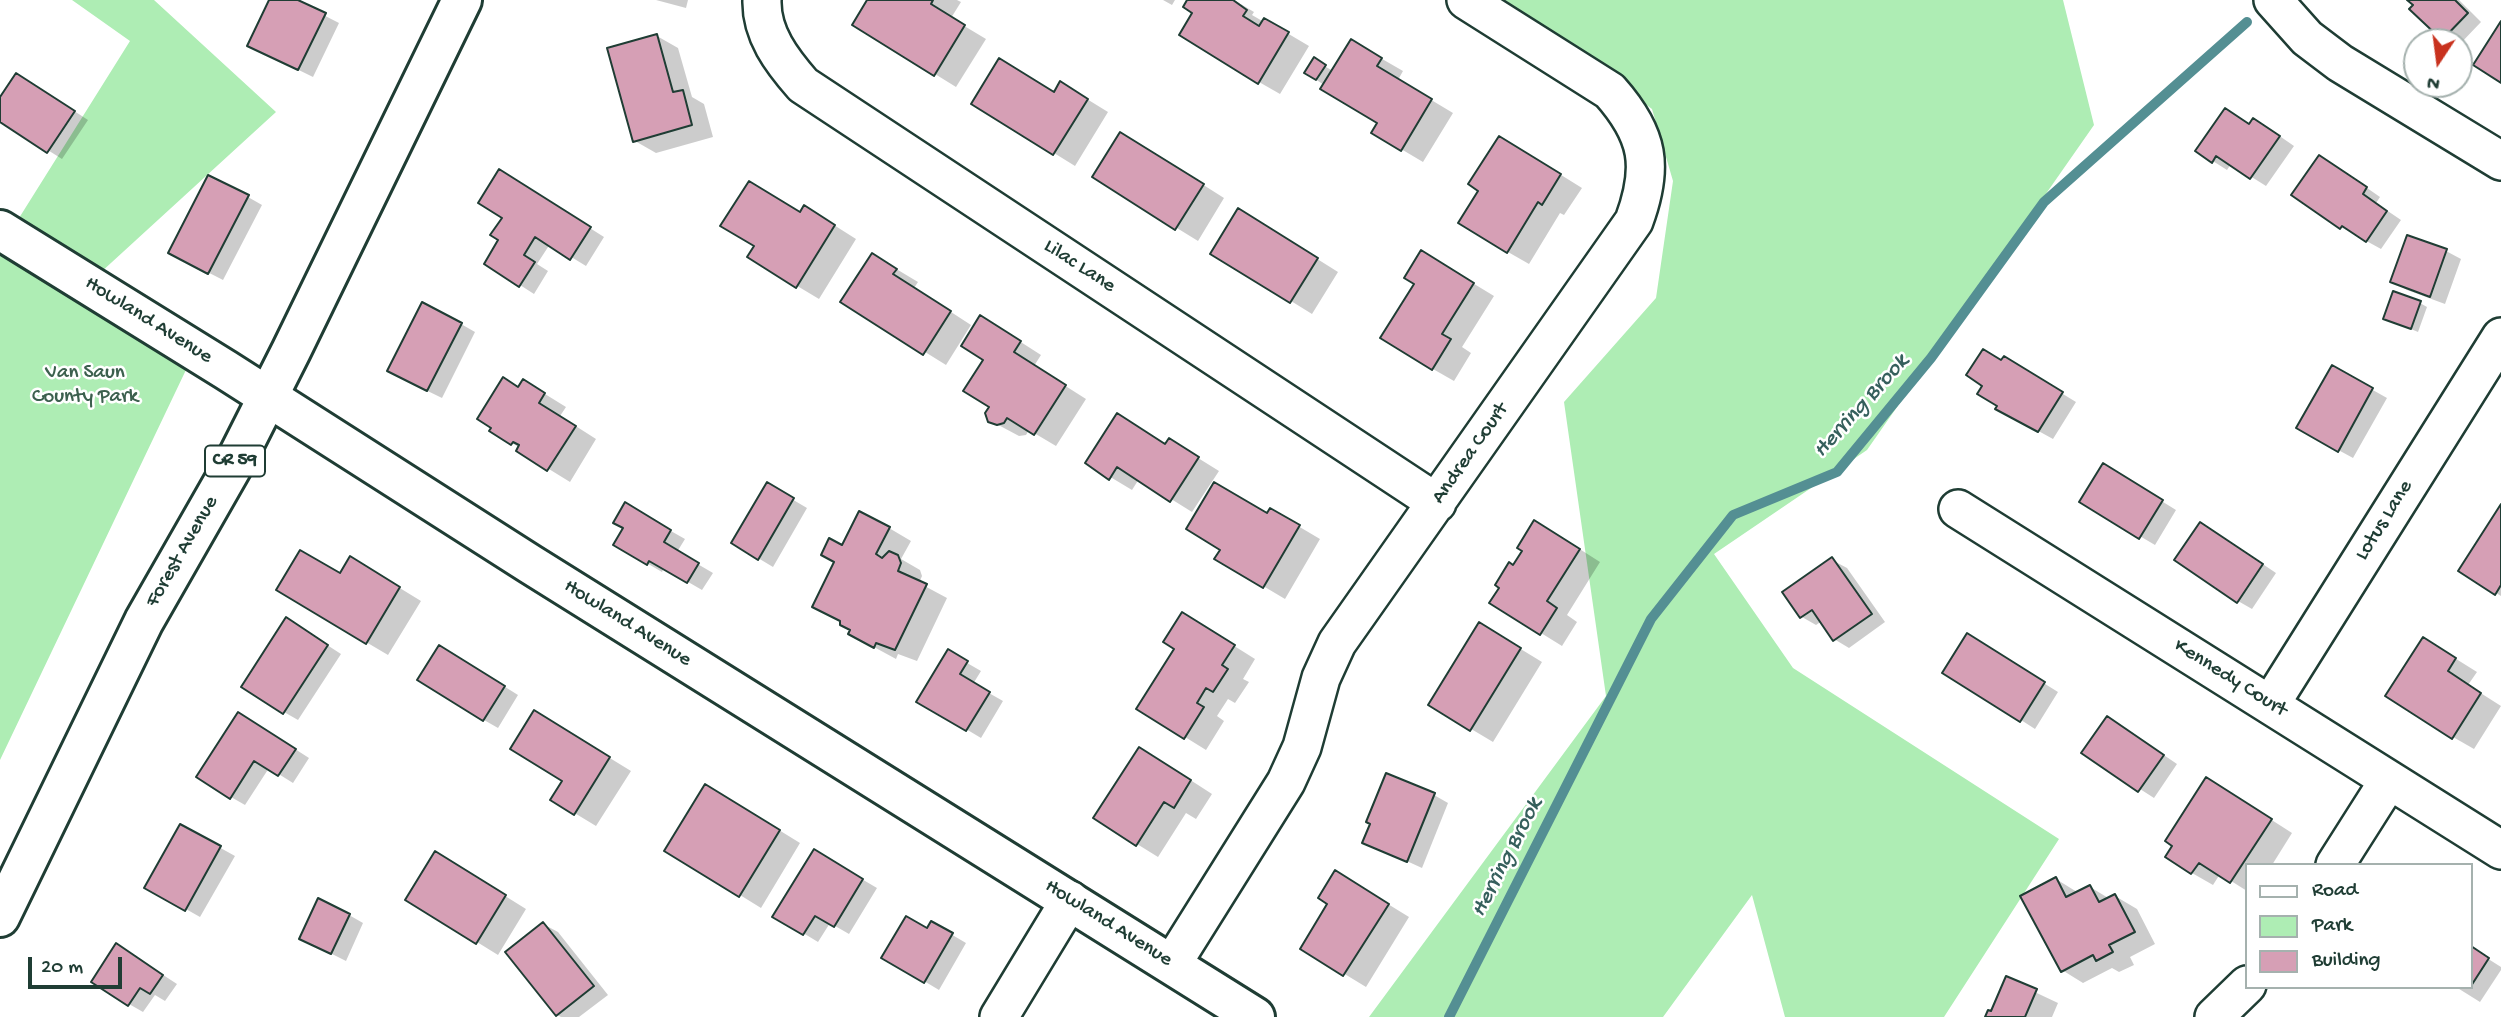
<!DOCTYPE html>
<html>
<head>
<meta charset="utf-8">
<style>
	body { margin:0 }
	#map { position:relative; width:2501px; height:1017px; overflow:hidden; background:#fff; font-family:"Gochi Hand",sans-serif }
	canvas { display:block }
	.legend { position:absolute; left:2245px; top:863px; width:228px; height:126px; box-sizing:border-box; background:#fff; border:2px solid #a5b1ae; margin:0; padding:9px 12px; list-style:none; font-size:21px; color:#1f3d34 }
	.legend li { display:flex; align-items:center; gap:14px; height:35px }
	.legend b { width:35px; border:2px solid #a5b1ae }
	.north { position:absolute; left:2403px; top:28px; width:70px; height:70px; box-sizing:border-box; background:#fff; border:2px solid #a5b1ae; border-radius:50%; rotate:193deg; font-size:19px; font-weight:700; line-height:28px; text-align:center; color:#1f3d34 }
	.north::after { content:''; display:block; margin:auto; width:24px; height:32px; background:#c8321e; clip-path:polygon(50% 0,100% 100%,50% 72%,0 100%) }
	.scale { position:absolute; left:28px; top:957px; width:94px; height:32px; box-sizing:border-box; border:4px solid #1f3d34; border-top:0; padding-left:9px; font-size:21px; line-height:24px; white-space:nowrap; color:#1f3d34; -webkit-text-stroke:5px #fff; paint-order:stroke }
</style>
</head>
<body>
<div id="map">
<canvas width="2501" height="1017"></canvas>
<ul class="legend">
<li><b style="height:9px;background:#fff"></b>Road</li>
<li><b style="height:19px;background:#aeedb4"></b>Park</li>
<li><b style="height:19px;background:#d69fb5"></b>Building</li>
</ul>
<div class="north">N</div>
<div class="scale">20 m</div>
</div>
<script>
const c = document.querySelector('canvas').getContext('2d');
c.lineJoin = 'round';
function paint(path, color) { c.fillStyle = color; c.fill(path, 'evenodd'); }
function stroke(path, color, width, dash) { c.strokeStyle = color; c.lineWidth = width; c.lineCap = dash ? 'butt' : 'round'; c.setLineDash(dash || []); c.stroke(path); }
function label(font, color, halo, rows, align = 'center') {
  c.font = font + ' "Gochi Hand",sans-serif'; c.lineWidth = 5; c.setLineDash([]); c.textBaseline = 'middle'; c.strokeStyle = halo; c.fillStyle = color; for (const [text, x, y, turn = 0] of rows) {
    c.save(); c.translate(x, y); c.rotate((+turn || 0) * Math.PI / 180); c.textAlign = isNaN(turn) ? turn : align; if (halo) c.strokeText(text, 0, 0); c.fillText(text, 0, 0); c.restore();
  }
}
const green = new Path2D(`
	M72,0h82l122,112 -188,172 107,67 -195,409v-531l9,5 121,-193z
	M1505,0h558l31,125 -227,325 -153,104 79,114 266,171 -115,178h-159l-33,-122 -89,122h-294l237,-321 -42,-294 92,-104 17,-117 -21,-72z`);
const shadow = new Path2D(`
	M271,0h23l45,23 -26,54 -49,-24z
	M656,0h32l-2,8z
	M870,0h87l4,2 -10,16 35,21 -30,48 -21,-13z
	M1163,0h12l-3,5z
	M1189,0h45l20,12 -2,3 12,7 1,-2 44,26 -29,48 -21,-12 -64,-70z
	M2410,0h49l22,22 -22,23v-3h-11l-5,-3z
	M657,36l21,12 14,49 12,7 9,33 -57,16 -21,-12z
	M1351,41l52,30 -5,9 55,33 -30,49 -49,-29 6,-11 -74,-49 8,-13 19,11z
	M31,83l57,37 -26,39 -62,-39v-20z
	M1055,94l27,2 26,16 -33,54 -21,-13z
	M2250,125l18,3 26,18 -28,40 -35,-22 -4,6 -30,-19z
	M1142,146l82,52 -26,43 -104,-64z
	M1521,150l61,38 -18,27 -4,-2 -31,51 -21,-12 -27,-62z
	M2334,165l46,32 -4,6 25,17 -20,29 -40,-22 -47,-32z
	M514,180l90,57 -18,29 -36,-22 -13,20 11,7 -14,23 -14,-9 -19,-45 3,-22z
	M248,197l14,8 -39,75 -39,-20z
	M801,214l25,6 30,19 -37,60 -70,-42z
	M1260,223l78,49 -26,42 -21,-13z
	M2408,237l38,14 15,8 -16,45 -38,-14 -15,-8z
	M1443,265l51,31 -32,51 9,6 -17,28 -21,-12 -16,-86z
	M893,267l25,15 -4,6 57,37 -25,40 -103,-64z
	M2420,303l7,4 -9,25 -33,-14z
	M461,324l14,8 -33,66 -39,-19z
	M1002,330l39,25 -7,11 52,33 -30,47 -27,-16 -3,5 -7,1 -30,-16z
	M2004,358l72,44 -23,37 -42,-23 -9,-54z
	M2332,367l55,31 -34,60 -55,-30z
	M524,381l42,26 -6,9 36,23 -26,43 -52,-32 2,-2 -28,-18z
	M1166,445l24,8 29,18 -27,41 -53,-33 -7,11 -45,-27z
	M2118,474l58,36 -21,35 -73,-43z
	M768,485l39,23 -34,59 -40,-24z
	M625,505l60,34 -8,13 36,21 -11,17 -38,-22 -2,4 -46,-27 9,-17z
	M2501,508v88l-40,-25z
	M1271,510l49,29 -35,60 -69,-41 52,-43z
	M889,528l22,13 -10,18 19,11 2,6 -3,7 28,15 -30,63 -19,-7 -2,5 -46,-25 -7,-87z
	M2215,532l61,41 -24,36 -14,-8z
	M1556,534l44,28 -33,53 10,7 -15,24 -21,-13 -27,-66z
	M1832,560l15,8 38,54 -36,26 -15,-9 -12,-18 -6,4 -14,-8z
	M372,571l49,30 -33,54 -110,-65z
	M1204,627l51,32 -12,20 6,3 -14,21 -7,-4 -11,17 7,5 -18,29 -21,-13z
	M301,628l40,26 -43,66 -14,-8z
	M1501,637l41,25 -49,80 -62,-37z
	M1981,644l77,48 -23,37 -14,-9z
	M948,652l33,19 -8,13 30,17 -22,37 -62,-37z
	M2445,652l32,20 -9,13 33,21 -27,43 -21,-12z
	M454,655l64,40 -20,33 -14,-8z
	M253,722l56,36 -16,25 -24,-15 -24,37 -14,-8z
	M556,725l75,46 -35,55 -43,-26 11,-20z
	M2121,726l56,38 -23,34 -70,-45z
	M1161,761l51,33 -16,25 -10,-6 -28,44 -63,-39z
	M2228,792l64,41 -20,32h-25v26l-27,-17 -7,11 -21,-12z
	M1434,795l14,8 -26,65 -57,-26 7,-18z
	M727,798l73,45 -39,65 -21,-13z
	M181,826l54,30 -35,61 -53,-30z
	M814,851l63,37 -28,46 -19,-11 -12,19 -43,-26z
	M457,866l69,43 -28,46 -21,-13z
	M2056,879l21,13 13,-5 20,12 5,-3 22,13 18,35 -25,13 4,8 -15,7 -7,-4 -29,15 -21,-13z
	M1357,885l52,32 -43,70 -64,-39z
	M349,915l14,8 -17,38 -30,-15z
	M932,923l34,20 -27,47 -55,-33 44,-26z
	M543,924l15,8 50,63 -29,22h-18l-4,-2z
	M2471,948l30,19v3l-21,32 -24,-15h15z
	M131,954l46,30 -12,17 -10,-6 -12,17 -14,-8z
	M2007,979l51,24 -6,14h-65l5,-4z`);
const stream = new Path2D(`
	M1449,1017l202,-398 82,-104 104,-43 94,-114 113,-156 203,-180`);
const building = new Path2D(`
	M269,0h29l28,13 -28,57 -51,-24z
	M867,0h66l-2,4 34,21 -31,51 -82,-51z
	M1187,0h46l14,10 -4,6 16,10 5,-8 25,14 -31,52 -79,-49 13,-22 -9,-6z
	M2407,0h48l13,13 -26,27 -33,-31 4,-4z
	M2501,21v62l-28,-18z
	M657,34l16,58 10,-2 9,35 -59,17 -26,-94z
	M1351,39l31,19 -5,8 55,33 -31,52 -30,-18 6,-10 -57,-34z
	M1314,57l12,8 -10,15 -12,-7z
	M999,58l55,34 6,-11 28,18 -35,56 -82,-51z
	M16,73l59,38 -28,42 -47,-31v-25z
	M2225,108l24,16 4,-6 27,18 -30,43 -34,-23 -4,7 -17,-12z
	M1120,132l84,52 -29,46 -83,-53z
	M1499,136l62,38 -19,31 -4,-3 -31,51 -49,-30 20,-32 -10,-7z
	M2319,155l48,32 -4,7 24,17 -21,31 -24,-16 -2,3 -49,-34z
	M499,169l92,58 -21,33 -35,-23 -11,18 11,7 -16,25 -35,-23 14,-24 -8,-5 12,-17 -24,-15z
	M208,175l41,20 -41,79 -40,-21z
	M749,181l51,31 4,-7 31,20 -39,63 -49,-31 7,-11 -34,-20z
	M1238,208l80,50 -28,45 -80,-49z
	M2407,235l40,14 -17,48 -40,-15z
	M1421,250l53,33 -32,51 9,5 -19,31 -52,-32 34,-54 -10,-6z
	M872,253l25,16 -4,5 58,37 -28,44 -83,-53z
	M2393,291l28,10 -10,28 -28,-10z
	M422,302l40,21 -35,68 -40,-20z
	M980,315l41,26 -7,11 52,33 -32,50 -27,-17 -3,5 -7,2 -9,-3 -3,-9 4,-6 -26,-16 20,-31 -22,-14z
	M1983,349l18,11 3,-4 59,36 -25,40 -43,-23 2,-3 -20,-12 5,-8 -16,-11z
	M2332,365l41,23 -35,64 -42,-24z
	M503,377l15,10 5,-8 22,14 -6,10 37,23 -29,45 -31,-20 3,-6 -6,-3 -2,3 -22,-14 2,-3 -14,-9z
	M1117,413l48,31 4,-6 30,19 -29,45 -53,-35 -8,13 -24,-17z
	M2103,463l60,37 -24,39 -60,-37z
	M767,482l27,16 -36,62 -27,-17z
	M1214,482l53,31 3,-5 30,17 -37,63 -49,-29 6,-9 -34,-21z
	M625,502l46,28 -7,12 35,21 -12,20 -38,-22 -2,4 -34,-20 10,-17 -10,-5z
	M2501,504v81l-6,10 -37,-24z
	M859,511l31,16 -14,27 6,4 7,-7 9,4 3,8 -3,8 29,13 -32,66 -19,-7 -2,5 -26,-14 2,-4 -10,-5v-4l-28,-14 22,-45 -13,-7 8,-17 13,7z
	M1534,520l46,29 -33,52 10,7 -17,27 -51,-32 10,-15 -4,-3 14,-23 4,3 9,-14 -5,-3z
	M2200,522l63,42 -26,39 -63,-43z
	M300,550l40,23 10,-17 50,31 -34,57 -90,-54z
	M1832,557l40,57 -39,27 -21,-31 -12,8 -18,-26z
	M1182,612l53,33 -13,20 6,4 -15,23 -7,-4 -9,15 7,4 -20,32 -48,-30 38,-60 -11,-7z
	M286,617l42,28 -45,69 -42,-27z
	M1479,622l42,26 -51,83 -42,-26z
	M1967,633l78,49 -25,40 -78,-49z
	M2423,637l33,21 -8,13 33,22 -29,46 -67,-43z
	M439,645l66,41 -22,35 -66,-41z
	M948,649l20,12 -8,13 30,18 -24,39 -50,-29z
	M534,710l76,47 -36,58 -24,-15 12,-19 -52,-32z
	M238,712l58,37 -18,27 -24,-15 -24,38 -34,-22z
	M2107,716l57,39 -26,37 -57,-39z
	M1139,747l52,33 -17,28 -10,-6 -28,44 -43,-28z
	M1386,773l49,20 -28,69 -45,-19 8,-19 -4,-2z
	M2206,777l66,42 -42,64 -31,-20 -8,11 -26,-17 7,-11 -7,-5z
	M705,784l75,46 -41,67 -75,-46z
	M180,824l41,22 -36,65 -41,-23z
	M814,849l49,30 -29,48 -19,-11 -12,19 -31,-18z
	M435,851l71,44 -30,49 -71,-44z
	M1335,870l54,34 -46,72 -43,-27 27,-45 -9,-6z
	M2056,877l10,20 24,-12 9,17 16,-8 20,38 -26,13 4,7 -17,9 -3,-6 -32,17 -41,-76z
	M318,898l32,16 -19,40 -32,-15z
	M906,916l21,12 4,-7 22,12 -29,50 -43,-25z
	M543,922l51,64 -38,30 -51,-64z
	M116,943l47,32 -13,19 -10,-6 -12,18 -37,-24z
	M2471,946l18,12 -18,28z
	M2006,976l31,13 -12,28h-40l3,-7 3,1z`);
const street = new Path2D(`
	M762,0c-1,34 20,61 41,85l634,418
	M2273,0l34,38 33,25 161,98
	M1958,509l543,341
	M2270,705l231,-368
	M2335,865l54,-85
	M1172,964l114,-182 16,-35 19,-69 16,-35 297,-422c20,-54 15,-86 -24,-130l-144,-91
	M999,1017l71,-117
	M2214,1017l33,-32`);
const secondary = new Path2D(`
	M0,230l226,140 304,194 725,453`);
const primary = new Path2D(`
	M0,917l144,-296 92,-161 55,-109 171,-351`);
const shields = [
	[235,461,60]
];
const shieldNames = [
	["CR 59",235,461]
];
const streetNames = [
	["Lilac Lane",1079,267,33],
	["Howland Avenue",148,321,32],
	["Andrea Court",1471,454,-55],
	["Lotus Lane",2385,521,-58],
	["Forest Avenue",183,552,-60],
	["Howland Avenue",627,624,32],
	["Kennedy Court",2230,679,32],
	["Howland Avenue",1108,924,32]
];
const parkNames = [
	["Van Saun",85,374],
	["County Park",85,398]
];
const waterNames = [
	["Herring Brook",1862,407,-48],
	["Herring Brook",1508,858,-63]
];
paint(green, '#aeedb4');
paint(shadow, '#0003');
stroke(stream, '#548f93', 10);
paint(building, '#d69fb5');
stroke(building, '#1f3d34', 2);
stroke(street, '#1f3d34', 42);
stroke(secondary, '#1f3d34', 44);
stroke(primary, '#1f3d34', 44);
stroke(street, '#fff', 37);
stroke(secondary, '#fff', 38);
stroke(primary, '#fff', 38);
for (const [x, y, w] of shields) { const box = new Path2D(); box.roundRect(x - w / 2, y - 15.5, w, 31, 5); c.fillStyle = '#fff'; c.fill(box); stroke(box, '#1f3d34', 2); }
label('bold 19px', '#1f3d34', null, shieldNames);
label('21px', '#1f3d34', '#fff', streetNames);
label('21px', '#3c604e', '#fff', parkNames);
label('italic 23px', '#355f5c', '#fff', waterNames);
</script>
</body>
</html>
